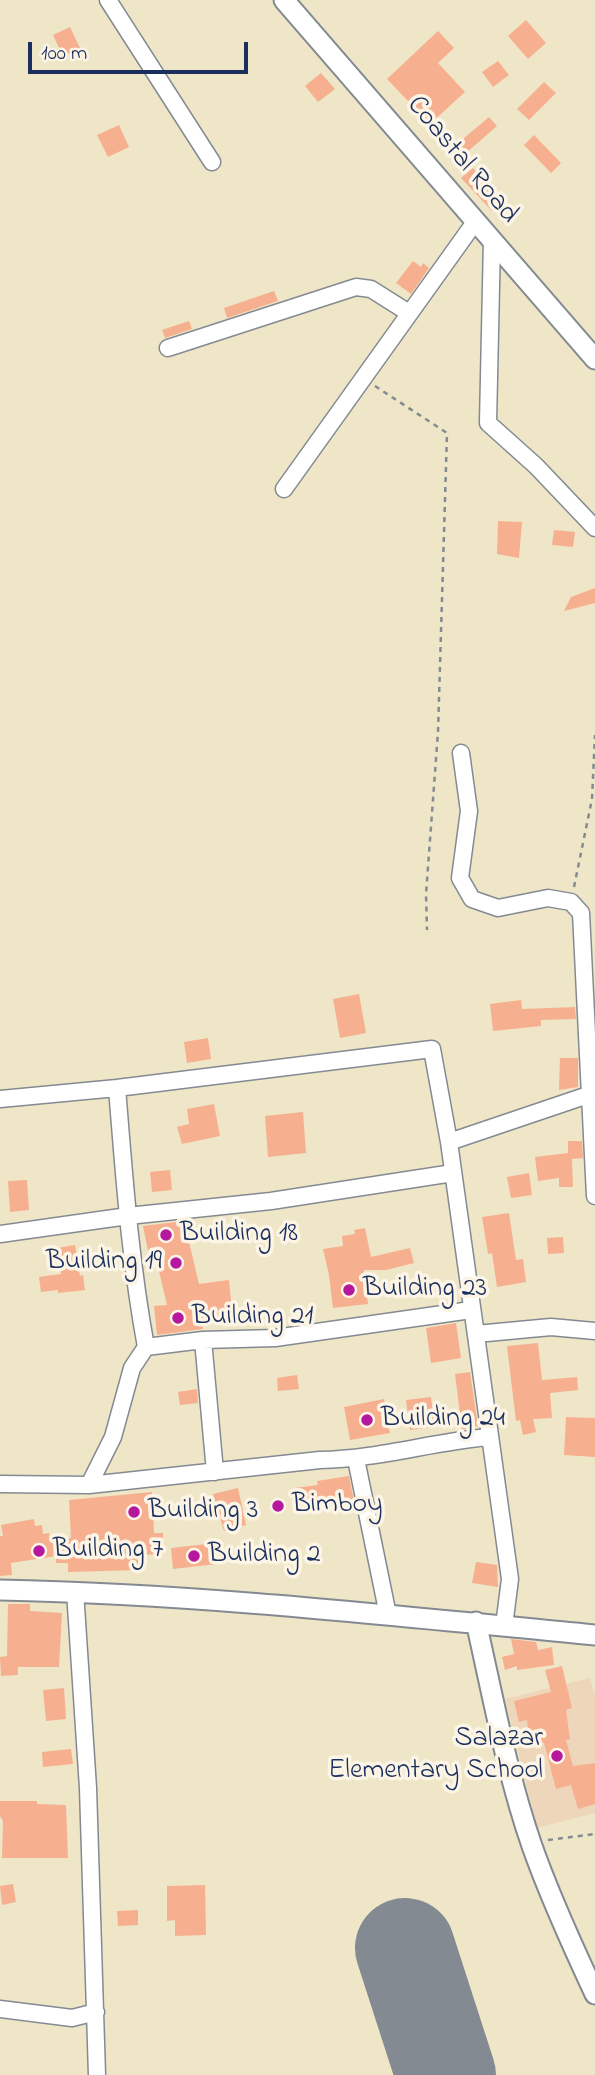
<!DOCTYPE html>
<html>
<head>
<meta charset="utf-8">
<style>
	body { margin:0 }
	#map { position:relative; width:595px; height:2075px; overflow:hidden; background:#eee6c7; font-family:"Indie Flower",sans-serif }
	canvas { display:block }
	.scale { position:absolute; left:28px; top:42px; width:220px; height:32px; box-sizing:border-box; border:4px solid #1b2f5e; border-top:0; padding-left:9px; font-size:21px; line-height:24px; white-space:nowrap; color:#1b2f5e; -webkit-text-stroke:5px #fcf5e5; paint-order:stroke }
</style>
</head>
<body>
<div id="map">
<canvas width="595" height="2075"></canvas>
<div class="scale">100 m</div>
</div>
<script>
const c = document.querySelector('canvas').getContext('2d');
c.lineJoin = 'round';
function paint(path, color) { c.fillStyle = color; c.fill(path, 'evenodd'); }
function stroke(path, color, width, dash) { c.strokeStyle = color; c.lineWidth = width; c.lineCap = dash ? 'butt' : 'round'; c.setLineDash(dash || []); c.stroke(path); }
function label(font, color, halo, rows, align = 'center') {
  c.font = font + ' "Indie Flower",sans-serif'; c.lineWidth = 7; c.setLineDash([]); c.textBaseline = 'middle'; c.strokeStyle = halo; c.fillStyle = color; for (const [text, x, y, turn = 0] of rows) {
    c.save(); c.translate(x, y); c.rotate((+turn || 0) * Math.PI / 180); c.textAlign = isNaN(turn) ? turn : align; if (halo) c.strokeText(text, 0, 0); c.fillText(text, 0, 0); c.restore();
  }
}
const built = new Path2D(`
	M590,1678l5,18v117l-58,15 -32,-129z`);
const runway = new Path2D(`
	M405,1948l41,127`);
const building = new Path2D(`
	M526,20l20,23 -18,16 -20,-23z
	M70,27l10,21 -17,8 -10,-21z
	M438,31l16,17 -16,15 27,29 -35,32 -43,-45z
	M498,61l11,14 -16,12 -11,-15z
	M321,73l14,16 -17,13 -13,-16z
	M544,82l12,11 -27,27 -12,-11z
	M489,117l8,9 -32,28 -8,-10z
	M119,125l10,22 -21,10 -11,-22z
	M534,135l27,28 -10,10 -27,-28z
	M473,168l30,33 -11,10 -31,-33z
	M413,261l8,6 2,-4 6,5 -18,26 -15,-11z
	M274,291l4,10 -51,17 -3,-10z
	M189,321l3,8 -27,9 -3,-8z
	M498,521l24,1 -3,36 -22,-4z
	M554,530l21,2 -2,15 -21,-2z
	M595,588v15l-31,8 7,-14z
	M359,994l7,39 -26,5 -7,-39z
	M521,1000l1,9 53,-2 1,12 -35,1v6l-48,5 -3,-27z
	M208,1038l3,21 -24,4 -3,-21z
	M560,1058h18v29l-19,3z
	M214,1104l6,32 -38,8 -5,-17 12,-3 -2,-15z
	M303,1112l3,41 -38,4 -3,-41z
	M568,1141h14l1,17 -11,1 1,28h-14v-9l-21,3 -3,-24 33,-4z
	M170,1170l2,20 -20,2 -2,-20z
	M529,1173l3,22 -21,3 -4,-21z
	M27,1180l2,30 -19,2 -2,-31z
	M509,1213l7,47 7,-1 3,23 -29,5 -5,-34 -4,1 -6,-37z
	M184,1221l15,63 30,-4 3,31 -6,1 1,5 -25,3 1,9 -46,6 -3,-29 13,-1 -13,-55 -6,1 -5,-25z
	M365,1228l6,29 39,-9 4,15 -28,7h-22l4,34 -35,4 -4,-33 -6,-26 20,-3 -1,-10 13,-2 -1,-4z
	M563,1237l1,16 -16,1 -1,-16z
	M75,1245l5,31 3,-1 2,15 -27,3v-3l-17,2 -2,-15 22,-3 -4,-26z
	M456,1323l5,35 -30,5 -5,-35z
	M538,1343l4,37 35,-3 1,13 -28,3 2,25 -19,1 3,13 -13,3 -3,-15 -4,1 -9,-75z
	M470,1372l8,54 -16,4 -7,-56z
	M297,1375l2,14 -21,2 -1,-13z
	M197,1389l1,14 -18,2 -2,-13z
	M431,1397l4,30 -25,3 -4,-30z
	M384,1399l6,34 -40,7 -6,-33z
	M566,1417l29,1v39l-31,-2z
	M349,1476l5,25 -33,5 -1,-8 -24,3 -1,-13 23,-3 -1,-4z
	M238,1488l8,37 -22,6 -11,-37z
	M152,1492l2,41h9v21l-25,1v15l-70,2v-9h-12v-7l-45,7 1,12 -12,1v-40h3l-2,-11 33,-6 1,7 7,-1 1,9 6,-1 1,5h21l-2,-38z
	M215,1543l2,21 -44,5 -2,-21z
	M476,1562l21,3 1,22 -26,-4z
	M8,1604h22v7l32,2 -3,54h-41v8l-17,1 -1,-19 7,-1z
	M511,1639l25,3 2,8 14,-3 2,18 -37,5v-4l-12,4 -3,-13 12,-3z
	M562,1666l10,42 -6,2 4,29 -4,1 7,26 22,-3v41l-17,5 -7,-24 -15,4 -12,-46 -14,2 -3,-25 -8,2 -5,-21 37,-9 -6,-22z
	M64,1688l2,31 -20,2 -3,-31z
	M71,1749l2,15 -30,3 -1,-15z
	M0,1801h37v3l29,1 2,53h-66l1,-37 -3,-5z
	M13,1884l3,18 -14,3 -2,-19z
	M205,1885l1,50 -31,1v-16l-8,1v-35z
	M138,1910v15l-20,1 -1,-15z`);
const path = new Path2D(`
	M375,386l72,47 -9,299 -12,162 1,36
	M574,887l18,-88 3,-64
	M548,1840l47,-6`);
const minor = new Path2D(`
	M108,0l104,162
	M492,240l-4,183 48,43 59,62
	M168,348l188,-61 15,2 38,24
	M284,489l191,-267
	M461,753l8,58 -9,67 12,21 26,9 50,-10 23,4 10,11 14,283
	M117,1088c7,86 13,173 29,259l57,-7 72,-2 196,-28
	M0,1099l117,-11 315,-39 17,93 61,437 -6,47
	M449,1142l142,-48
	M0,1234l128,-18 143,-15 182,-28
	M476,1334l75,-7 44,4
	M203,1340l12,132
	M356,1459l32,156
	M0,1484l89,1 231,-25c57,-1 112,-18 168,-23
	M89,1485l24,-48 19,-69 14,-21
	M75,1591l13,197 9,287
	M0,2009l72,9 24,-6`);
const tertiary = new Path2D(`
	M284,0l311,359
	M0,1590c199,4 397,26 595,45
	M476,1622c17,75 31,152 56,224 18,51 40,99 63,148`);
const markers = [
	[166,1235,7,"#b5179e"],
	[176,1263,7,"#b5179e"],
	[349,1290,7,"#b5179e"],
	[178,1318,7,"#b5179e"],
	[367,1420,7,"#b5179e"],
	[278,1506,7,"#b5179e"],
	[134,1512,7,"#b5179e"],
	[39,1551,7,"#b5179e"],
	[194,1556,7,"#b5179e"],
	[557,1756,7,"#b5179e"]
];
const streetNames = [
	["Coastal Road",461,161,50]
];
const poiNames = [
	["Building 18",180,1235],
	["Building 19",162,1263,"right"],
	["Building 23",363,1290],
	["Building 21",192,1318],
	["Building 24",381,1420],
	["Bimboy",292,1506],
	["Building 3",148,1512],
	["Building 7",53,1551],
	["Building 2",208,1556],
	["Salazar",543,1740,"right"],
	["Elementary School",543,1772,"right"]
];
paint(built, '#eed6bb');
stroke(runway, '#848a92', 100);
paint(building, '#f6b090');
stroke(minor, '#848a92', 19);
stroke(tertiary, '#848a92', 23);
stroke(path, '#848a92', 2.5, [5, 5]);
stroke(minor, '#fff', 16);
stroke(tertiary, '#fff', 19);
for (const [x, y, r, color] of markers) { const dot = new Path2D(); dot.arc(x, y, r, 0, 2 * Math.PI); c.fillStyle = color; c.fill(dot); stroke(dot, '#fcf5e5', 2.5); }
label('28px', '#1b2f5e', '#fcf5e5', streetNames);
label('28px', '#1b2f5e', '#fcf5e5', poiNames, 'left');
</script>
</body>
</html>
